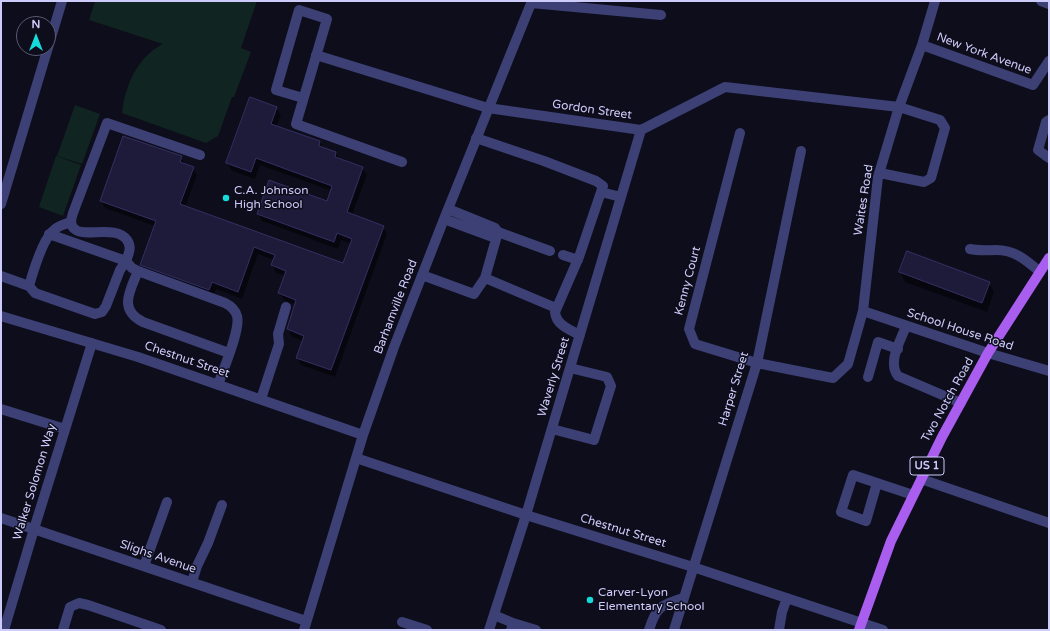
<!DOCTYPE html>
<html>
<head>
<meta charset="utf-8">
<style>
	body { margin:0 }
	#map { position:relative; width:1050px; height:631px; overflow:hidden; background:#0e0d1b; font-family:"Varela Round",sans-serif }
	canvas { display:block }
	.frame { position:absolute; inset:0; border:2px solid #cccbfa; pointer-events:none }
	.north { position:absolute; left:16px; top:16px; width:40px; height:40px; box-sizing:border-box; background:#0e0d1b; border:1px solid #5a5974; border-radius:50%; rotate:0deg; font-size:11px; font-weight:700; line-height:16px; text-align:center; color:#cccbfa }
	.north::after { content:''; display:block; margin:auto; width:14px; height:18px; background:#16dbda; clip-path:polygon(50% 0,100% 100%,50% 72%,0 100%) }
</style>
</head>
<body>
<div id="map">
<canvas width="1050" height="631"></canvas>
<div class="frame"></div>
<div class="north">N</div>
</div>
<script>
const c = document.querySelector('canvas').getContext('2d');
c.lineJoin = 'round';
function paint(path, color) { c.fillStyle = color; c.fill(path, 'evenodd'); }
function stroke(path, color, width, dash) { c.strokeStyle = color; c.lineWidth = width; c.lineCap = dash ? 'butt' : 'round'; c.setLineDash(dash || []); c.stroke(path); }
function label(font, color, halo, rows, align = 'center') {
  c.font = font + ' "Varela Round",sans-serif'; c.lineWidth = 3; c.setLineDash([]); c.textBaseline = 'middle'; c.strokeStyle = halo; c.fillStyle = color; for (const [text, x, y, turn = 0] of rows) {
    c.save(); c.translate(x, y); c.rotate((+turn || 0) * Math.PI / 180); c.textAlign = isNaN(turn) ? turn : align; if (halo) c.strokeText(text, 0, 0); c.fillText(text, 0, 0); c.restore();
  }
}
const green = new Path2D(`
	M95,1h162l-16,47 10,4 -17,45h-2l-14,39 -12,7 -84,-30c3,-27 15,-56 41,-69l-74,-24z
	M75,105l25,9 -18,50 -25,-8z
	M56,156l25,9 -18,51 -24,-9z`);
const shadow = new Path2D(`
	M276,108l5,7 -5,12 44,15 3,7 13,4 4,7 22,8 5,7 -15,40 31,12 4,7 -52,143 -34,-12 -4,-7 6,-17 -11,-4 -4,-8 8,-24 -12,-5 -5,-7 7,-17 -10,-3 -4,-8 2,-5 -16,-6 -16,45 -26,-10 -3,8 -68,-25 -4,-7 14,-39 -50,-18 -4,-7 80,-44 4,8 8,3 4,7 -12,32 159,57 7,-20 -10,-4 -3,9 -76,-28 -4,-7 70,-12 4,-11 -72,-26 -5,14 -23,-8 -5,-8zM360,172h2l-16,45h-2z
	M907,253l82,30 5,9 -7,20 -82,-30 -5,-10z`);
const building = new Path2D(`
	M250,97l27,10 -6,17 49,17 -1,5 17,6 -1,5 28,10 -16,45 37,14 -53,144 -35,-12 8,-22 -17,-7 9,-29 -18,-7 8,-22 -15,-6 4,-10 -21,-8 -16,45 -26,-10 -3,8 -69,-25 16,-44 -56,-20 23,-65 59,20 -2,6 14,5 -14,37 163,59 9,-24 -15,-6 -3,9 -77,-28 12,-34 58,21 5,-15 -76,-28 -5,14 -25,-9z
	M907,251l83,31 -8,21 -83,-31z`);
const minor = new Path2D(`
	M1041,1l8,3
	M531,3l130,12
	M922,45l111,40 16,-24
	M316,55l172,53 153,22 84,-43 174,20 41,13 5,8 -14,50 -7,4 -44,-9
	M303,98l-27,-8 23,-80 28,9 -31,105 106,38
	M1049,120l-3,2 -8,28 11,8
	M740,133l-51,196 6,15 62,19 76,15 15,-14 15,-53 15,-134 21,-70 23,-62 13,-44
	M476,138l68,23 52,20 7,5 -24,71 -24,55c1,13 15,18 25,23
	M601,192l20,5
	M1,204l61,-203
	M444,219l46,17 8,-4 -3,-4 -47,-19
	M49,234l77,27c3,-8 6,-14 1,-21 -10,-15 -41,-3 -51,-10 -7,-4 -5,-11 -3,-17l34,-90 93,32
	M970,249c9,2 17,1 26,1 19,0 30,10 44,22
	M563,255l15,5
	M138,271c-8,20 -20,38 5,51l86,31
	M422,275l52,19 11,-16 71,30
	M1,276l28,10 6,7 60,21 7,-2 4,-6 14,-36 6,-9 6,7 6,3 87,32c6,3 10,6 12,13 4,13 -14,54 -19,69
	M485,278l13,-46 52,19
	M29,286c4,-14 14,-48 25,-56 4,-4 11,-6 17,-8
	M863,311l125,42 61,18
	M1,316l137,41 225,78
	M906,326c-5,14 -19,36 -8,50l63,27
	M868,377l10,-35 20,7
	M261,399l18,-55 -1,-10 8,-27
	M1,409l64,20
	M552,429l42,11 17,-54 -4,-9 -37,-9
	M356,458l170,57 167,52 190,63
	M921,479l128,44
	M877,483l-11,38 -25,-9 12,-37 60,20
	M1,518l305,103
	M144,566l23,-64
	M192,582l5,-16 11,-23 14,-38
	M494,615l19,8 -2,7
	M402,622l25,8
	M513,623l23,7
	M4,630l30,-101 58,-186
	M63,630l7,-23 9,-4 9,2 73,25
	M304,630l59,-195 31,-88 50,-128 88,-218
	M489,630l37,-115 115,-385
	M649,630c7,-23 12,-25 34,-32
	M674,630l83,-267 44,-212
	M779,630l3,-18 5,-14`);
const major = new Path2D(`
	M859,630l32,-89 51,-104 46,-84 61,-95`);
const markers = [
	[226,198,4,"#16dbda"],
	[590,600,4,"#16dbda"]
];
const shields = [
	[927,466,34]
];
const shieldNames = [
	["US 1",927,466]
];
const streetNames = [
	["New York Avenue",984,54,20],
	["Gordon Street",592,110,8],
	["Waites Road",864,200,-81],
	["Kenny Court",688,281,-75],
	["Barhamville Road",396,307,-69],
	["School House Road",960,330,18],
	["Chestnut Street",187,360,19],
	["Waverly Street",554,377,-73],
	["Harper Street",734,389,-73],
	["Two Notch Road",948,400,-61],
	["Walker Solomon Way",35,482,-73],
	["Chestnut Street",623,531,17],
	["Slighs Avenue",158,557,19]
];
const poiNames = [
	["C.A. Johnson",234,191],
	["High School",234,205],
	["Carver-Lyon",598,593],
	["Elementary School",598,607]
];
paint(green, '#102421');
paint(shadow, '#0007');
paint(building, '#1e1b3a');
stroke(building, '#342f63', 1);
stroke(minor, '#3c4075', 10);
stroke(major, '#a95eef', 10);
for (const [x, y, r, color] of markers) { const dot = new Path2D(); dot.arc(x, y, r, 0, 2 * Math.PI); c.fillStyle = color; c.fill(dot); stroke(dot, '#0e0d1b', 1.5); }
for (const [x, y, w] of shields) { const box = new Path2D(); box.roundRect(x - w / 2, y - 9, w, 18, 3); c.fillStyle = '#0e0d1b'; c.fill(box); stroke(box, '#cccbfa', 1); }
label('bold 11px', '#cccbfa', null, shieldNames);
label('12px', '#cccbfa', '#0e0d1b', streetNames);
label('12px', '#cccbfa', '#0e0d1b', poiNames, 'left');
</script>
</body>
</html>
